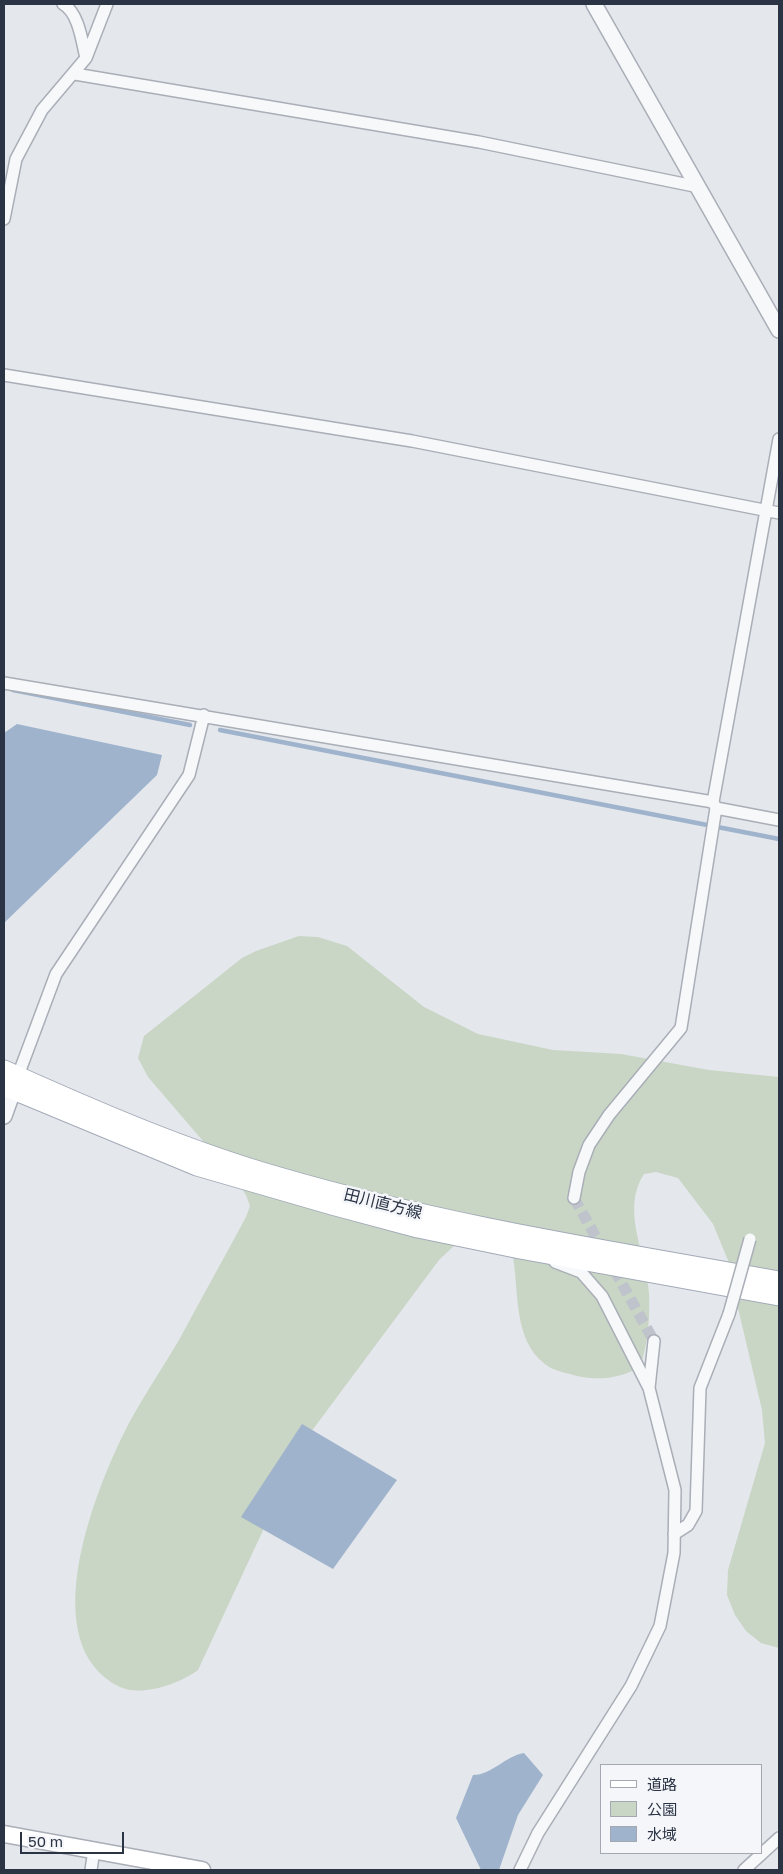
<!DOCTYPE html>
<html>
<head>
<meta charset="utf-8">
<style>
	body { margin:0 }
	#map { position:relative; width:783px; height:1874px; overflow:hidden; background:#e4e7ec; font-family:"Golos Text","Noto Sans JP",sans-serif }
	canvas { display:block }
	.frame { position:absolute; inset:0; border:5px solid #2b3445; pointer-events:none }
	.legend { position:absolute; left:600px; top:1764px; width:162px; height:90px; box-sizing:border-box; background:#f4f6f9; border:1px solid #a4a8b1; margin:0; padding:6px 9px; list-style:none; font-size:15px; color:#2b3445 }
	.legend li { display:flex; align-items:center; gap:10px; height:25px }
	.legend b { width:25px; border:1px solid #a4a8b1 }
	.scale { position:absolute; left:20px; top:1832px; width:104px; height:22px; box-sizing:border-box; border:2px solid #2b3445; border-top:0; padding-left:6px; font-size:15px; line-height:18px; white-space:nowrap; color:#2b3445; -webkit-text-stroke:4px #f4f6f9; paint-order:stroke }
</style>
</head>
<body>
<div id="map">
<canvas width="783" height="1874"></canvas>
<div class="frame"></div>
<ul class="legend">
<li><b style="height:6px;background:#fff"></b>道路</li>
<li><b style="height:14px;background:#c9d6c5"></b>公園</li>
<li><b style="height:14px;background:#9fb4cc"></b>水域</li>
</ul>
<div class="scale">50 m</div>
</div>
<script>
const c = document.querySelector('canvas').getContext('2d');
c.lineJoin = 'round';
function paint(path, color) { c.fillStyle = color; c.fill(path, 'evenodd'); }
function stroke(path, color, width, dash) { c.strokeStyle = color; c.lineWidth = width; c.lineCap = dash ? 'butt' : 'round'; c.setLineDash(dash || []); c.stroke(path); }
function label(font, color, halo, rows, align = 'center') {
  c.font = font + ' "Golos Text","Noto Sans JP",sans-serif'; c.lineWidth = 5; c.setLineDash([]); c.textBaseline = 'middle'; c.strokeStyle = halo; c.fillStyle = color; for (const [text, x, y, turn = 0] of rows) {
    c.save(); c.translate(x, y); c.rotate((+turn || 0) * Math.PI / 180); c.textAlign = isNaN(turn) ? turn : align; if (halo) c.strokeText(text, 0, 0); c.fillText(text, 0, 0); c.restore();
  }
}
const green = new Path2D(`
	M299,936l19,1 29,9 77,61 54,27 75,16 68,4 88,16 70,7v571l-18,-5 -15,-12 -11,-16 -8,-20 1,-25 37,-127 -3,-33 -28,-119v-16l-21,-51 -35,-46 -22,-6 -12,2c-24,36 3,81 5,120 1,24 -1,50 -9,73 -20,11 -40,14 -63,9 -10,-3 -24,-5 -32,-12 -32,-24 -26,-73 -32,-107l-57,-13 -17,16 -134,180 -107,230c-19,14 -56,27 -78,17 -89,-43 -23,-203 10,-266 15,-27 33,-54 49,-81 22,-41 45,-82 67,-123l4,-11 -4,-11 -13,-19 -85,-99 -10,-19 6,-22 98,-78 14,-7z`);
const water = new Path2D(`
	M17,724l145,31 -5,20 -153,148v-190z
	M302,1424l95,56 -64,89 -92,-52z
	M524,1753l19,22 -25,40 -19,55h-18l-25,-52 17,-43c19,0 32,-19 51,-22z`);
const stream = new Path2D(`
	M13,690l177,35
	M220,730l559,109`);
const minorTunnel = new Path2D(`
	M574,1198l80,143`);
const minor = new Path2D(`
	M63,4c16,9 19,38 23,54
	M75,74l404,68 220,45
	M4,219l12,-60 26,-49 44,-52 21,-54
	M4,375l408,66 367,72
	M4,683l709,119
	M716,808l63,12
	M16,1081l40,-107 133,-199 15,-60
	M574,1198l5,-26 10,-27 20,-30 72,-87 35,-220 -3,-6 66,-363
	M649,1388l5,-47
	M674,1534l14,-9 8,-14 4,-123 29,-74
	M91,1870l3,-20
	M520,1870l18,-37 93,-147 29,-60 14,-73 1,-63 -26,-102 -47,-92 -21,-24 -26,-10
	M744,1870l35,-32`);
const tertiary = new Path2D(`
	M594,4l185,326
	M4,1116l9,-25`);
const secondary = new Path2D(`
	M4,1834l198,36`);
const primary = new Path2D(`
	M4,1070c89,40 181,80 275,107 164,48 333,74 500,104
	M4,1086l193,80 135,39 86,23 102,21 259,47`);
const minorBridge = new Path2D(`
	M729,1314l21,-75`);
const streetNames = [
	["田川直方線",383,1204,14]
];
paint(green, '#c9d6c5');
paint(water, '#9fb4cc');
stroke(stream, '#9fb4cc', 4.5);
stroke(minorTunnel, '#bfc3cb', 11, [11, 5.5]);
stroke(minor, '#a9aeb7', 14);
stroke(tertiary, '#a9aeb7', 18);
stroke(secondary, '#a9aeb7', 19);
stroke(primary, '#a3abb8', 21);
stroke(minor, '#f7f8fa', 11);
stroke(tertiary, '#f7f8fa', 15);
stroke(secondary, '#fff', 16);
stroke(primary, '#fff', 19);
stroke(minorBridge, '#a9aeb7', 14, []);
stroke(minorBridge, '#f7f8fa', 11);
label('16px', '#2b3445', '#f4f6f9', streetNames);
</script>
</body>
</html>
